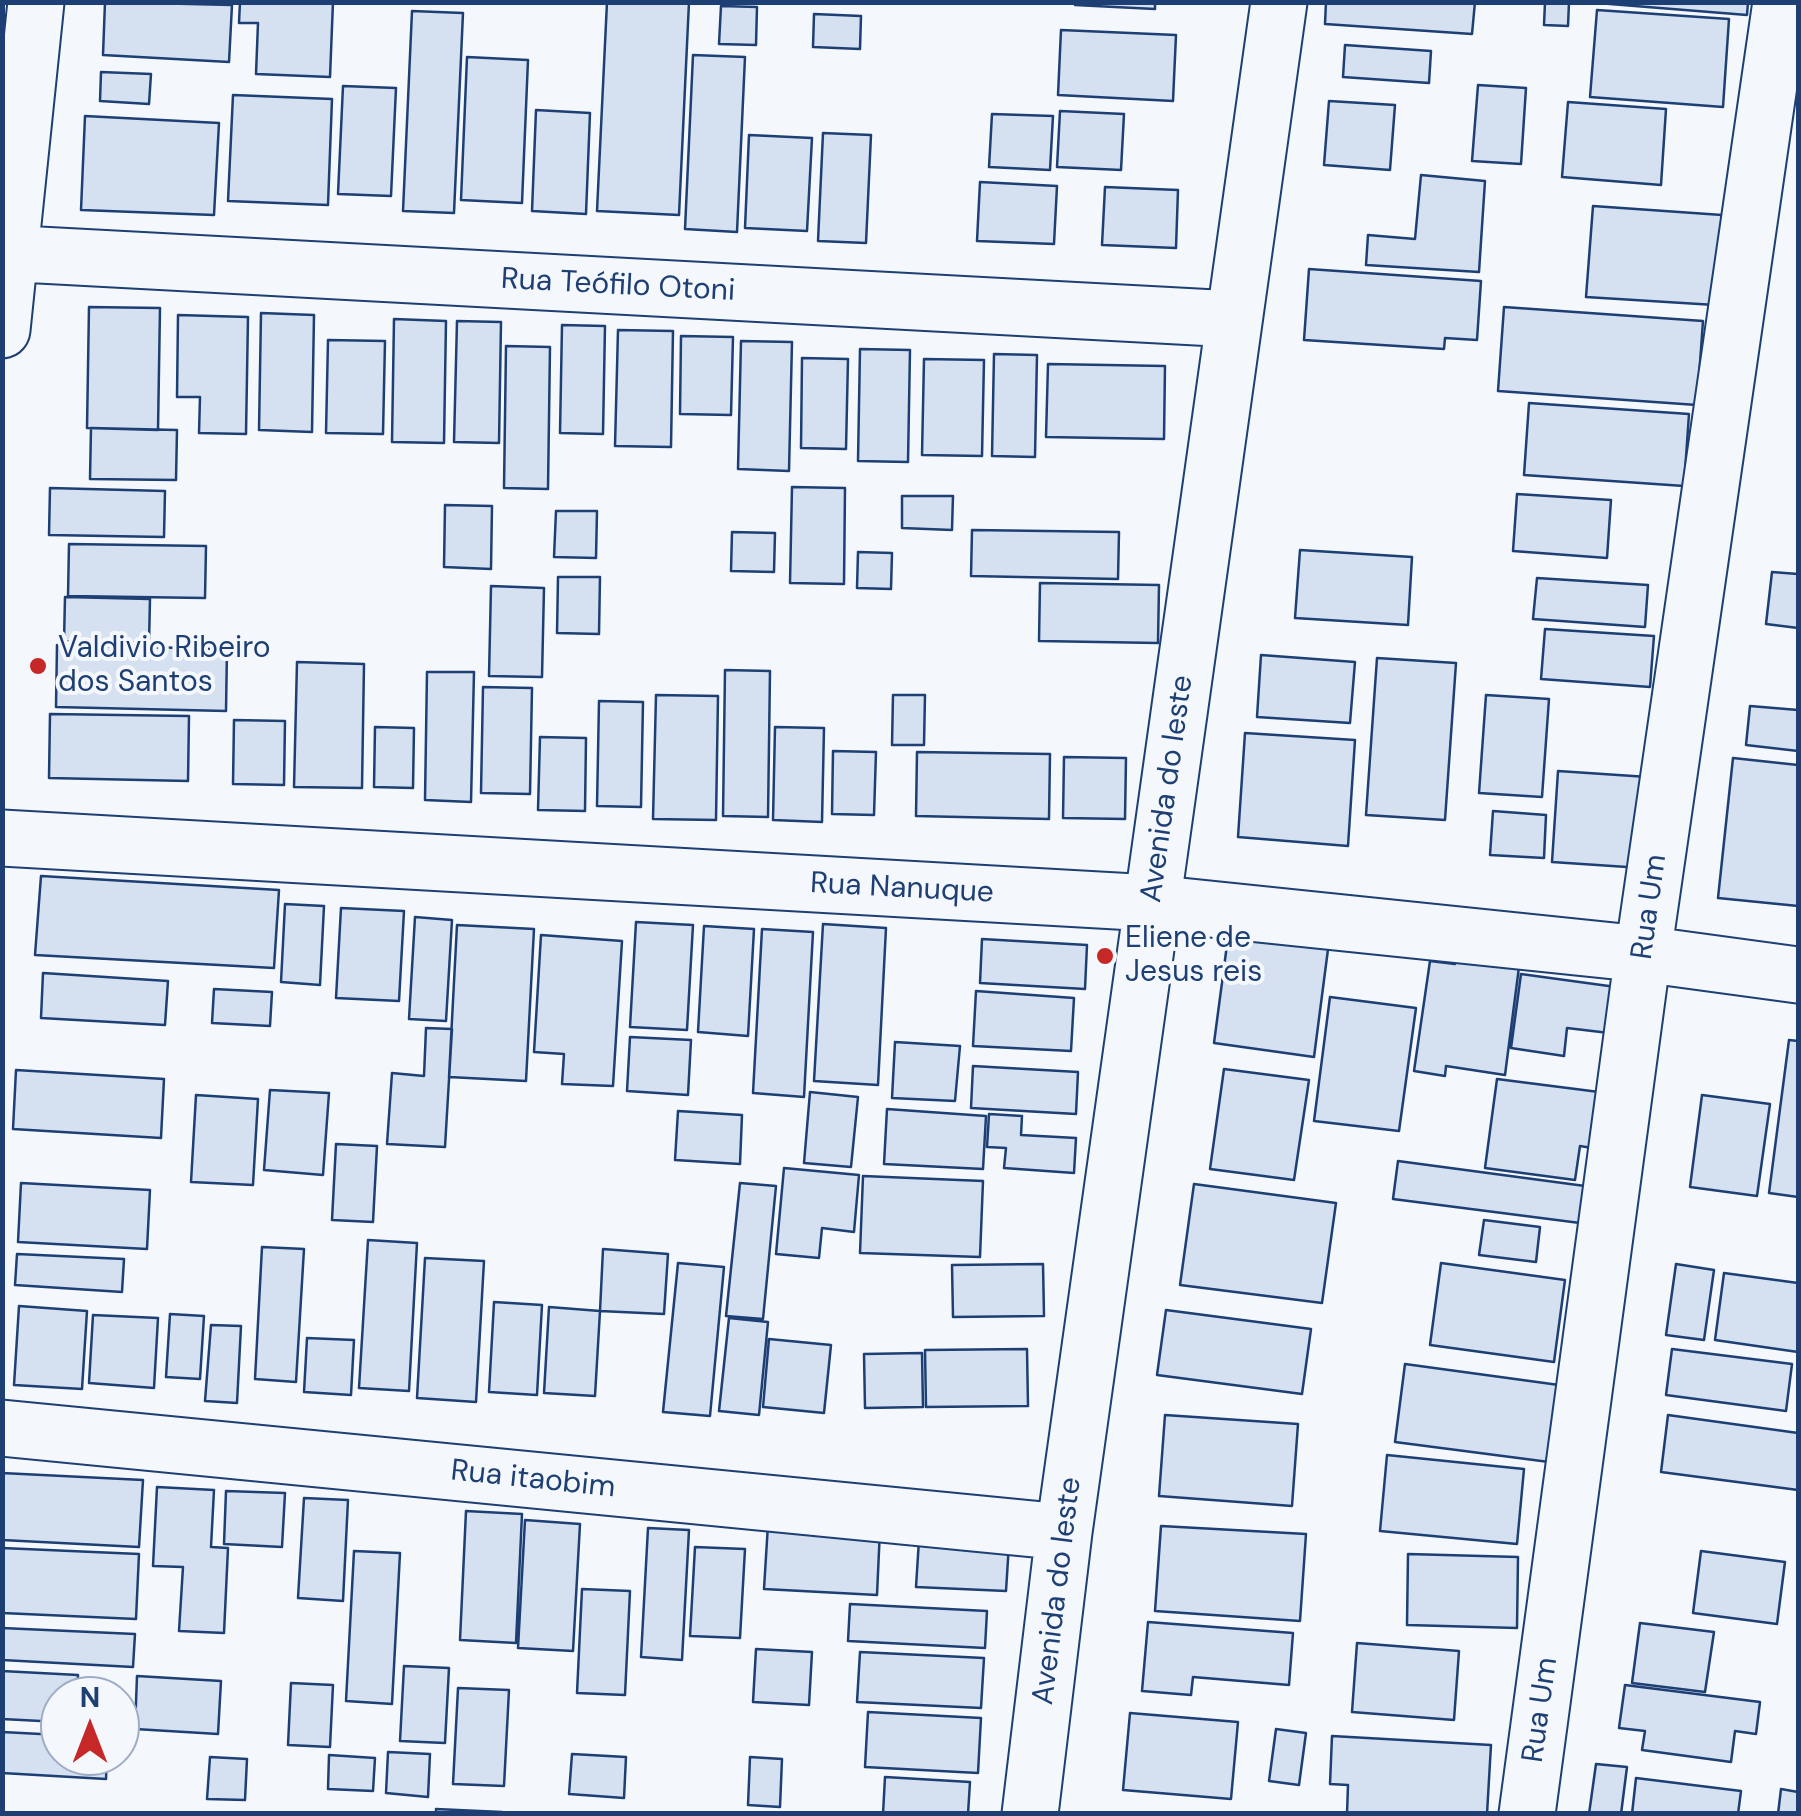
<!DOCTYPE html>
<html>
<head>
<meta charset="utf-8">
<style>
	body { margin:0 }
	#map { position:relative; width:1801px; height:1816px; overflow:hidden; background:#f4f7fb; font-family:"DM Sans",sans-serif }
	canvas { display:block }
	.frame { position:absolute; inset:0; border:5px solid #1d3f73; pointer-events:none }
	.north { position:absolute; left:40px; top:1676px; width:100px; height:100px; box-sizing:border-box; background:#f4f7fb; border:2px solid #9eadc5; border-radius:50%; rotate:0deg; font-size:28px; font-weight:700; line-height:40px; text-align:center; color:#1d3f73 }
	.north::after { content:''; display:block; margin:auto; width:35px; height:45px; background:#c62828; clip-path:polygon(50% 0,100% 100%,50% 72%,0 100%) }
</style>
</head>
<body>
<div id="map">
<canvas width="1801" height="1816"></canvas>
<div class="frame"></div>
<div class="north">N</div>
</div>
<script>
const c = document.querySelector('canvas').getContext('2d');
c.lineJoin = 'round';
function paint(path, color) { c.fillStyle = color; c.fill(path, 'evenodd'); }
function stroke(path, color, width, dash) { c.strokeStyle = color; c.lineWidth = width; c.lineCap = dash ? 'butt' : 'round'; c.setLineDash(dash || []); c.stroke(path); }
function label(font, color, halo, rows, align = 'center') {
  c.font = font + ' "DM Sans",sans-serif'; c.lineWidth = 8; c.setLineDash([]); c.textBaseline = 'middle'; c.strokeStyle = halo; c.fillStyle = color; for (const [text, x, y, turn = 0] of rows) {
    c.save(); c.translate(x, y); c.rotate((+turn || 0) * Math.PI / 180); c.textAlign = isNaN(turn) ? turn : align; if (halo) c.strokeText(text, 0, 0); c.fillText(text, 0, 0); c.restore();
  }
}
const building = new Path2D(`
	M105,2l127,3 -3,57 -126,-7z
	M240,2h93l-3,75 -74,-3 2,-51h-19z
	M607,2h82l-10,213 -82,-4z
	M1075,2h80v7l-80,-4z
	M1326,2h149l-3,32 -147,-10z
	M1545,2h24l-1,24 -24,-1z
	M1585,2h163l-1,13z
	M721,6l36,1 -1,38 -37,-1z
	M1597,10l132,9 -6,88 -133,-10z
	M412,11l51,2 -9,200 -51,-2z
	M814,14l47,2 -1,33 -47,-2z
	M1061,30l115,5 -3,66 -115,-6z
	M1345,45l86,6 -2,32 -86,-6z
	M693,55l52,2 -8,175 -52,-3z
	M467,57l61,3 -6,143 -61,-3z
	M101,72l50,2 -2,30 -49,-3z
	M1478,85l48,3 -5,76 -49,-3z
	M343,86l53,2 -5,108 -53,-2z
	M233,95l99,4 -4,106 -100,-4z
	M1329,101l66,4 -5,65 -66,-5z
	M1568,102l98,7 -5,76 -99,-8z
	M536,110l54,3 -4,101 -54,-3z
	M1060,111l64,3 -3,56 -64,-3z
	M992,114l61,2 -3,54 -61,-3z
	M85,116l134,7 -5,92 -133,-5z
	M823,133l48,2 -5,108 -48,-2z
	M749,135l63,3 -5,93 -62,-3z
	M1421,175l64,6 -6,91 -113,-7 2,-30 47,4z
	M980,182l77,4 -3,58 -77,-3z
	M1105,187l73,3 -2,58 -74,-3z
	M1593,206l129,9 -7,90 -129,-8z
	M1309,269l172,12 -4,59 -32,-2 -1,11 -140,-9z
	M89,307l71,1 -2,122 -71,-2z
	M1504,307l199,14 -6,84 -199,-14z
	M261,313l53,2 -2,117 -53,-2z
	M178,315l70,2 -2,117 -47,-1 1,-36h-23z
	M394,319l52,2 -2,122 -52,-1z
	M457,321l44,1 -2,121 -45,-1z
	M562,325l43,1 -2,108 -43,-1z
	M618,330l55,1 -2,116 -56,-1z
	M681,336l52,1 -2,78 -51,-1z
	M328,340l57,1 -2,93 -57,-1z
	M741,341l51,1 -3,129 -51,-2z
	M506,346l44,1 -2,142 -44,-1z
	M860,349l50,1 -2,112 -50,-1z
	M994,354l43,1 -2,102 -43,-1z
	M802,358l46,1 -2,90 -45,-1z
	M924,359l60,1 -2,96 -60,-1z
	M1048,364l117,2 -1,73 -118,-2z
	M1529,403l160,11 -5,72 -160,-11z
	M91,428l86,2 -1,50 -86,-1z
	M792,487l53,1 -1,96 -54,-1z
	M50,488l115,3 -1,46 -115,-2z
	M1517,494l94,6 -4,58 -94,-7z
	M902,496h51l-1,34 -50,-2z
	M445,505l47,1 -1,63 -47,-2z
	M556,511h41l-1,47 -42,-1z
	M972,530l147,2 -1,47 -147,-3z
	M732,532l43,1 -1,39 -43,-1z
	M69,544l137,2 -1,52 -137,-2z
	M1300,550l112,7 -4,68 -113,-7z
	M858,552l34,1 -1,36 -34,-1z
	M1772,572l26,2v54l-32,-4z
	M558,577h42l-1,57 -42,-1z
	M1537,578l111,7 -3,42 -112,-8z
	M1040,583l119,2 -1,58 -119,-2z
	M491,586l53,2 -2,89 -53,-1z
	M65,597l85,2 -1,44 -85,-2z
	M1545,629l109,7 -4,51 -109,-8z
	M57,645l170,4 -1,62 -170,-4z
	M1261,655l94,7 -5,61 -93,-6z
	M1377,658l79,5 -11,157 -79,-5z
	M297,662l67,2 -2,124 -68,-1z
	M725,670l45,1 -2,146 -45,-1z
	M427,672h47l-3,130 -46,-2z
	M483,687l49,1 -2,106 -49,-1z
	M656,695l62,1 -2,124 -63,-1z
	M893,695h32l-1,50h-32z
	M1486,695l63,4 -7,98 -63,-4z
	M599,701l44,1 -2,105 -44,-1z
	M1750,706l48,4v41l-52,-6z
	M50,714l139,2 -1,65 -139,-3z
	M234,720l51,1 -1,64 -51,-1z
	M375,727l39,1 -1,60 -39,-1z
	M775,727l49,1 -2,94 -49,-2z
	M1245,733l110,7 -7,106 -110,-9z
	M540,737l46,1 -1,73 -47,-1z
	M833,751l43,1 -2,63 -42,-1z
	M917,752l133,2 -1,65 -133,-3z
	M1064,757l62,1 -1,61 -62,-1z
	M1733,758l65,7v141l-80,-8z
	M1558,771l90,6 -6,91 -90,-6z
	M1493,811l53,4 -2,43 -54,-3z
	M41,876l238,14 -5,78 -239,-13z
	M285,904l39,2 -4,79 -39,-3z
	M341,908l63,3 -5,90 -63,-3z
	M415,917l37,3 -6,101 -37,-2z
	M636,922l57,3 -6,105 -57,-3z
	M1230,922l100,12 -16,123 -100,-14z
	M823,924l63,4 -8,157 -64,-4z
	M457,925l77,4 -8,152 -77,-4z
	M704,926l50,3 -6,107 -50,-4z
	M762,929l51,3 -9,165 -51,-4z
	M541,935l81,6 -9,145 -51,-2 2,-30 -30,-2z
	M982,939l105,6 -2,44 -105,-6z
	M1456,959l63,8 -14,108 -59,-9 -1,10 -31,-5 16,-110 25,3z
	M43,973l125,8 -3,44 -124,-7z
	M1521,974l95,13 -7,46 -42,-5 -3,28 -53,-8z
	M214,989l58,3 -2,34 -58,-3z
	M976,991l98,7 -3,53 -98,-5z
	M1330,997l86,11 -17,123 -85,-10z
	M426,1028l26,1 -7,118 -58,-3 5,-71 32,3z
	M630,1037l61,3 -3,55 -61,-4z
	M1789,1040l9,1v156l-29,-4z
	M895,1042l65,4 -5,55 -63,-3z
	M973,1066l105,6 -2,42 -105,-6z
	M1224,1069l85,11 -15,100 -84,-11z
	M16,1070l148,9 -3,59 -148,-9z
	M1497,1079l102,13 -7,56 -12,-2 -5,34 -90,-12z
	M270,1090l59,3 -6,82 -59,-5z
	M810,1092l48,5 -7,70 -47,-4z
	M196,1095l62,4 -5,86 -62,-3z
	M1702,1095l68,9 -13,92 -67,-9z
	M887,1109l99,7 -3,53 -99,-5z
	M678,1111l64,4 -2,49 -65,-4z
	M989,1114l33,2 -1,19 55,3 -2,35 -70,-5 2,-20 -19,-1z
	M336,1144l41,2 -4,76 -41,-2z
	M1398,1161l187,25 -5,37 -187,-24z
	M784,1168l75,7 -5,57 -32,-4 -3,30 -43,-4z
	M863,1176l120,5 -3,76 -120,-4z
	M21,1183l129,7 -3,59 -129,-7z
	M740,1183l36,3 -13,133 -37,-3z
	M1194,1184l142,19 -14,100 -142,-18z
	M1484,1220l56,7 -4,35 -57,-7z
	M368,1240l49,3 -8,148 -50,-3z
	M262,1247l42,2 -8,133 -41,-3z
	M603,1249l65,5 -4,60 -64,-3z
	M17,1254l107,5 -2,33 -107,-7z
	M425,1258l59,3 -8,141 -59,-4z
	M678,1263l46,4 -14,149 -47,-4z
	M1441,1263l124,17 -11,82 -124,-17z
	M1043,1264l1,52 -91,1 -1,-52z
	M1676,1264l38,6 -10,70 -38,-5z
	M1724,1273l74,10v69l-83,-12z
	M494,1302l48,3 -5,90 -48,-3z
	M19,1306l68,5 -5,78 -68,-4z
	M549,1307l51,4 -5,85 -51,-3z
	M1166,1310l145,19 -9,65 -145,-19z
	M170,1314l34,2 -4,63 -34,-2z
	M93,1315l65,3 -4,70 -65,-5z
	M729,1318l39,4 -9,93 -40,-4z
	M211,1325l30,1 -4,77 -32,-2z
	M307,1338l47,2 -3,55 -47,-3z
	M769,1339l62,6 -7,68 -61,-6z
	M1027,1349l1,57 -102,1 -1,-57z
	M1672,1349l120,15 -6,47 -120,-16z
	M922,1353l1,54 -58,1 -1,-54z
	M1405,1364l154,21 -10,77 -154,-20z
	M1165,1415l133,9 -6,82 -133,-10z
	M1668,1415l130,18v57l-137,-18z
	M1387,1455l137,14 -7,75 -137,-13z
	M2,1473l141,7 -4,67 -137,-7z
	M157,1487l57,3 -3,57 17,1 -4,85 -45,-2 4,-64 -30,-1z
	M226,1491l59,2 -3,54 -58,-3z
	M304,1498l44,2 -5,101 -45,-3z
	M466,1511l56,3 -6,129 -56,-3z
	M525,1520l55,4 -7,127 -55,-3z
	M768,1524l112,5 -3,66 -113,-6z
	M920,1524l90,4 -4,63 -90,-4z
	M1161,1526l145,8 -6,87 -145,-10z
	M648,1528l41,2 -7,130 -41,-3z
	M695,1547l50,2 -5,89 -50,-2z
	M2,1548l137,6 -3,65 -134,-6z
	M354,1551l46,2 -8,151 -46,-3z
	M1701,1551l84,11 -8,62 -84,-11z
	M1408,1554l110,3 -1,71 -110,-3z
	M582,1589l48,2 -5,104 -48,-2z
	M850,1604l137,7 -2,37 -137,-7z
	M1148,1622l145,11 -4,52 -96,-8 -2,18 -49,-4z
	M1640,1623l74,9 -9,60 -73,-9z
	M2,1628l133,6 -2,33 -131,-7z
	M1357,1643l102,8 -5,69 -102,-8z
	M756,1649l56,3 -3,53 -56,-3z
	M860,1652l124,6 -3,50 -124,-6z
	M404,1666l45,2 -4,75 -45,-2z
	M2,1671l76,4 -1,21h-17v26l-58,-3z
	M137,1676l84,5 -3,53 -83,-5z
	M291,1683l42,2 -3,62 -42,-2z
	M1625,1685l135,17 -4,32 -21,-3 -4,31 -89,-12 3,-19 -26,-3z
	M458,1688l51,2 -5,96 -51,-2z
	M868,1712l113,6 -3,55 -113,-6z
	M1130,1713l108,9 -7,77 -108,-9z
	M1276,1729l30,4 -7,52 -30,-4z
	M2,1732l58,3v21h47l-1,23 -104,-6z
	M1332,1736l159,9 -4,69h-140l1,-29 -18,-1z
	M388,1752l42,2 -2,43 -42,-4z
	M572,1754l54,3 -2,41 -55,-4z
	M329,1755l46,3 -2,33 -45,-2z
	M210,1757l37,2 -2,41 -38,-1z
	M750,1757l32,2 -2,48 -32,-2z
	M1596,1764l31,3 -6,47h-32z
	M885,1777l85,5 -2,32h-85z
	M1636,1778l105,13 -3,23h-106z
	M1781,1789l17,3v22h-20z
	M436,1809l66,3v2h-66z`);
const minor = new Path2D(`
	M2,253l1232,66
	M2,330l34,-328
	M2,838l1150,65 491,51 155,21
	M2,1428l1062,104
	M1030,1814l34,-282 215,-1530
	M1527,1814l116,-860 138,-952`);
const markers = [
	[38,666,10,"#c62828"],
	[1105,956,10,"#c62828"]
];
const streetNames = [
	["Rua Teófilo Otoni",618,286,3],
	["Avenida do leste",1168,789,-82],
	["Rua Nanuque",902,889,3],
	["Rua Um",1650,907,-82],
	["Rua itaobim",533,1480,6],
	["Avenida do leste",1058,1591,-83],
	["Rua Um",1541,1710,-82]
];
const poiNames = [
	["Valdivio Ribeiro",58,649],
	["dos Santos",58,683],
	["Eliene de",1125,939],
	["Jesus reis",1125,973]
];
paint(building, '#d5e0f0');
stroke(building, '#1d3f73', 2.5);
stroke(minor, '#1d3f73', 59);
stroke(minor, '#f4f7fb', 55);
for (const [x, y, r, color] of markers) { const dot = new Path2D(); dot.arc(x, y, r, 0, 2 * Math.PI); c.fillStyle = color; c.fill(dot); stroke(dot, '#f4f7fb', 4); }
label('30px', '#1d3f73', '#f4f7fb', streetNames);
label('30px', '#1d3f73', '#f4f7fb', poiNames, 'left');
</script>
</body>
</html>
